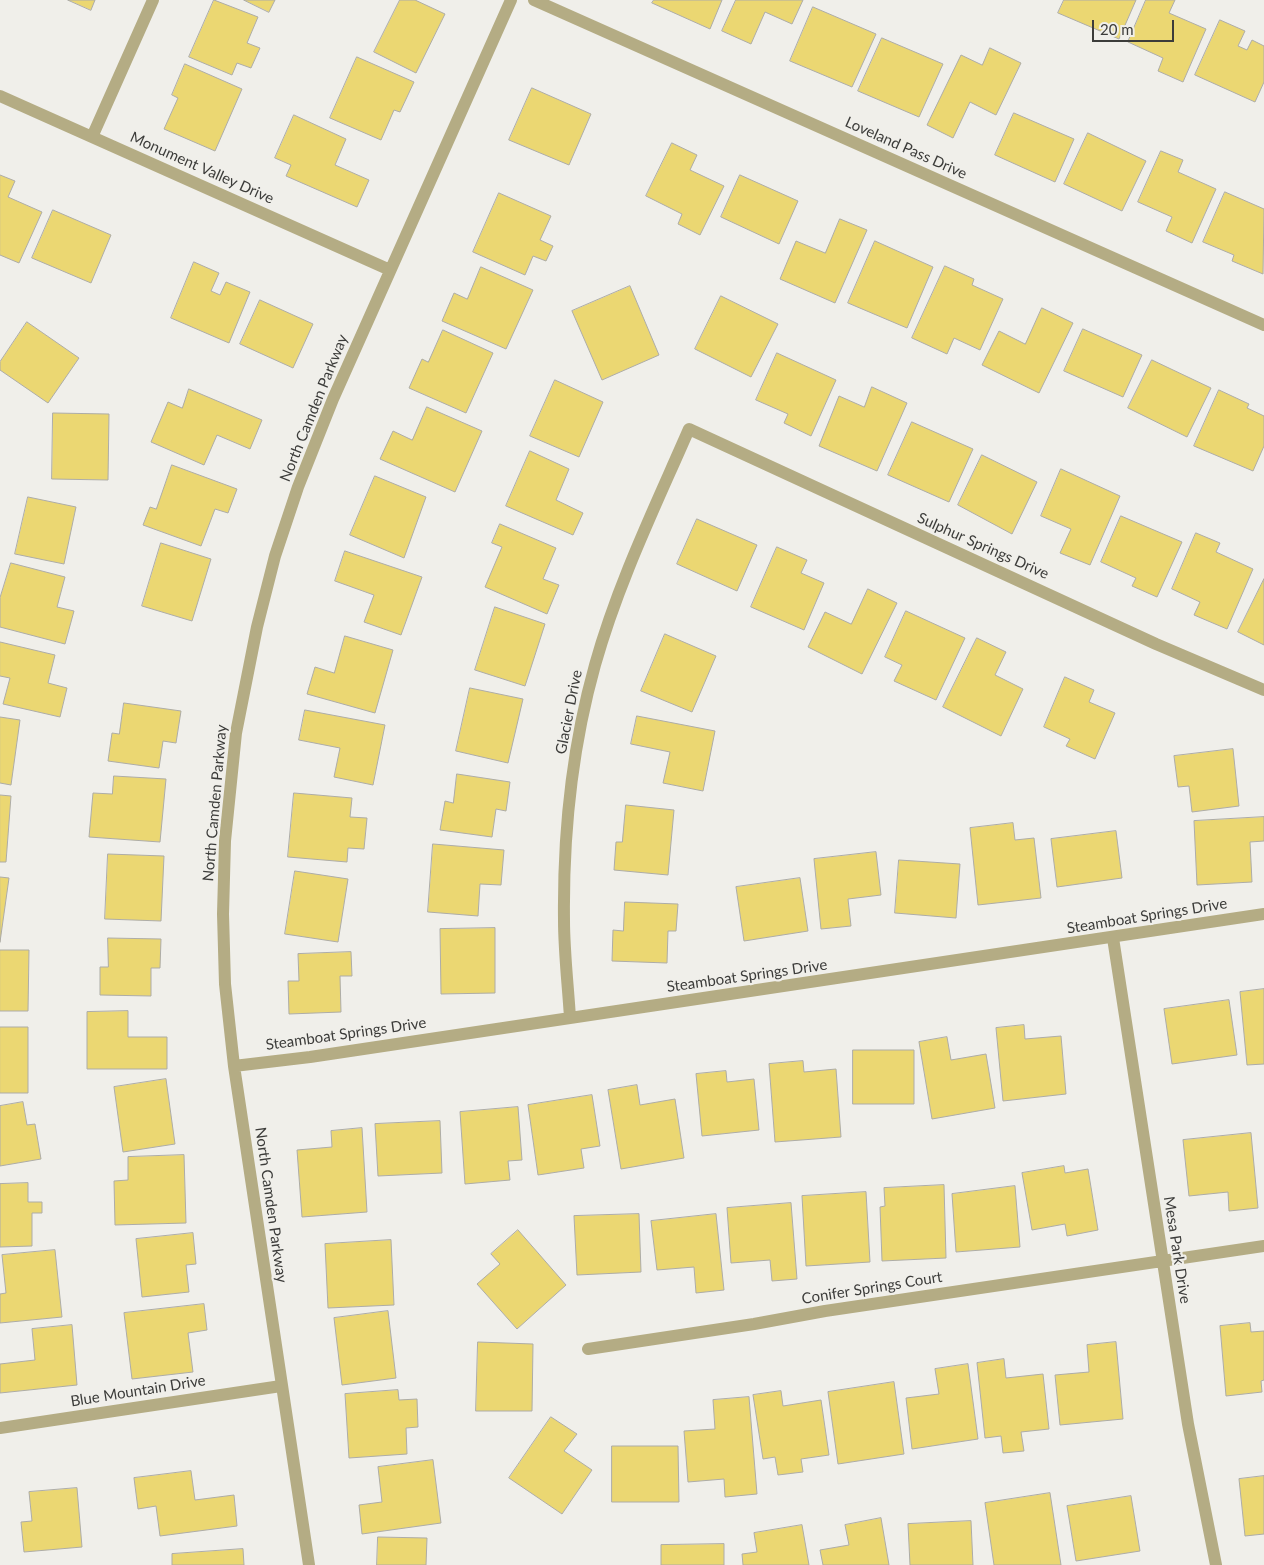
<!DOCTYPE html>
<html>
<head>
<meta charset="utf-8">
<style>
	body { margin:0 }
	#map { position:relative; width:1264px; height:1565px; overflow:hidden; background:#f0efea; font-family:Lato,sans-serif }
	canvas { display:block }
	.scale { position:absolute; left:1092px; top:20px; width:82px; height:22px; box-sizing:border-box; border:2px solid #3c3c3a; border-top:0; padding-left:6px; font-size:15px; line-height:18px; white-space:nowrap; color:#3c3c3a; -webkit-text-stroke:4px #f0efea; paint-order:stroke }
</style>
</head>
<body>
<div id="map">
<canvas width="1264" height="1565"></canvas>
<div class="scale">20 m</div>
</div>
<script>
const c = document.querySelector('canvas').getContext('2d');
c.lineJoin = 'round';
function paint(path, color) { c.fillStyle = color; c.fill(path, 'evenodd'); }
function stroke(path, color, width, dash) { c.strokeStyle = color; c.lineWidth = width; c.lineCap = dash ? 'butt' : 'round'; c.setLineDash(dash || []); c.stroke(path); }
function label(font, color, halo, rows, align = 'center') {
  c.font = font + ' Lato,sans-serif'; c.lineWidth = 4.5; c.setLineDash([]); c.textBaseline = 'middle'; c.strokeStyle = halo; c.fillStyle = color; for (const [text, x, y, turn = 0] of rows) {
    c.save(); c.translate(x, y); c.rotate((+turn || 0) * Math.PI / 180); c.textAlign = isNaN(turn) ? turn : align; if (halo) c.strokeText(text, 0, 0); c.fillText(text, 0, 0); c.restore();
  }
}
const building = new Path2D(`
	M68,0h27l-4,10z
	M214,0l44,17 -11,26 13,5 -9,20 -14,-5 -5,12 -43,-18z
	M244,0h31l-6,12z
	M400,0h15l30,14 -29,59 -42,-21z
	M654,0h68l-12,29 -58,-26z
	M736,0h67l-11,24 -27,-12 -14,32 -29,-13z
	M1064,0h72l-17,39 -61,-26z
	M1146,0h29l-6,13 37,16 -23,53 -25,-11 5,-13 -35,-16z
	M813,7l63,27 -24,53 -62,-26z
	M1220,20l25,11 -7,15 9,4 5,-10 12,6v36l-9,20 -60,-27z
	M882,38l61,26 -24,53 -61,-26z
	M990,48l31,15 -25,52 -26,-13 -17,36 -26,-13 34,-70 21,10z
	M357,57l57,25 -14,30 -6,-2 -13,30 -51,-22z
	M185,64l57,25 -27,62 -51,-22 14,-31 -6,-3z
	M532,88l59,26 -22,51 -60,-25z
	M1014,113l60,26 -19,43 -60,-27z
	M294,115l52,24 -11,26 34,15 -12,27 -71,-31 5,-11 -16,-7z
	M1088,133l58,28 -24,50 -58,-27z
	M672,143l25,12 -7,15 34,16 -24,49 -22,-11 4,-10 -36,-18z
	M1161,151l22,9 -5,12 38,17 -24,54 -26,-12 6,-14 -34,-15z
	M0,175l15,6 -7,16 34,15 -23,51 -19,-8z
	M740,175l58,26 -19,43 -58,-27z
	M1225,192l39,17 -1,65 -31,-13 2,-6 -31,-13z
	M499,193l52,23 -11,24 13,6 -7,15 -13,-5 -8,19 -52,-23z
	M53,210l58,25 -20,48 -59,-25z
	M840,219l27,11 -32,73 -55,-24 16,-38 29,12z
	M875,241l58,26 -26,61 -59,-25z
	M194,262l25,11 -8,18 9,4 6,-13 24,10 -21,51 -58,-25z
	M945,266l29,13 -2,6 31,14 -23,51 -26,-12 -7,16 -35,-16z
	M481,267l52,23 -27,59 -64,-28 12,-28 13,6z
	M630,286l29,69 -57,25 -30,-69z
	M721,296l57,28 -27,53 -56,-28z
	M260,300l53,24 -20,44 -53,-24z
	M1042,308l31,15 -34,70 -57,-28 17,-34 26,13z
	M27,322l52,36 -31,45 -48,-33v-8z
	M1083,329l59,26 -19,42 -59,-26z
	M443,330l50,23 -27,60 -57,-25 13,-29 6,3z
	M777,353l59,27 -25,56 -27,-13 4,-9 -32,-14z
	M1152,360l59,28 -24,49 -59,-29z
	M555,380l48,22 -24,55 -49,-21z
	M872,387l35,16 -30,68 -58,-25 20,-50 25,11z
	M189,389l73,31 -12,29 -33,-14 -13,30 -53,-23 17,-40 14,6z
	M1219,390l30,14 -2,4 17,8v30l-11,25 -59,-25z
	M427,407l55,24 -27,61 -75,-33 13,-28 19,9z
	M53,413l56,1 -1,66 -56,-1z
	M912,422l61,27 -24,53 -61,-27z
	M530,451l39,18 -13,31 27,13 -10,22 -67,-29z
	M982,455l55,27 -25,52 -54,-29z
	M172,465l65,24 -9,24 -13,-4 -14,37 -58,-21 7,-18 6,2z
	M1061,469l59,27 -30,69 -30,-12 11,-24 -30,-13z
	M375,476l51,21 -22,61 -54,-23z
	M28,497l48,10 -12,57 -49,-10z
	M1121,516l61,26 -25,55 -25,-11 4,-8 -35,-16z
	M697,519l60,26 -20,46 -60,-27z
	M500,524l56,24 -13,31 16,6 -12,29 -62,-27 17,-40 -10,-4z
	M1196,533l24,10 -4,9 37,17 -26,60 -33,-14 6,-13 -28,-13z
	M161,543l50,16 -19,62 -50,-15z
	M777,547l30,13 -6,13 23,10 -20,47 -53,-23z
	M345,551l77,26 -21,58 -37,-13 10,-27 -39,-14z
	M11,563l54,14 -8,30 17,4 -9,33 -65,-17v-29z
	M1264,579v66l-26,-13z
	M868,589l29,14 -35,71 -54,-27 17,-35 26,12z
	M495,607l50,17 -20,62 -50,-16z
	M906,611l59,27 -29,62 -42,-19 8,-16 -17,-8z
	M665,634l51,22 -24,56 -51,-21z
	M345,636l48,14 -18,63 -68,-19 8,-27 19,6z
	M977,638l29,14 -11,23 28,14 -22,47 -58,-29z
	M0,642l55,13 -7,28 19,5 -7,29 -57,-13 7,-26 -10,-2z
	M1065,677l29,13 -5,12 26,11 -20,46 -29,-13 4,-7 -26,-12z
	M470,688l53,11 -15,64 -52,-12z
	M124,703l57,8 -5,32 -13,-2 -4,27 -51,-7 4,-28 7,1z
	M305,710l80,15 -12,60 -39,-8 6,-29 -41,-8z
	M637,716l78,15 -12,60 -40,-8 7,-31 -39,-8z
	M0,717l20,3 -9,65 -11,-2z
	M1233,749l6,57 -47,6 -3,-26 -11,1 -4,-31z
	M457,774l53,8 -4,29 -10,-2 -4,28 -52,-7 5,-29 8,2z
	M114,776l52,3 -6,63 -71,-5 4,-44 19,1z
	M294,793l58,5 -2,19 17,1 -3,31 -16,-1 -1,14 -59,-5z
	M0,795l11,1 -5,66h-6z
	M626,805l48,5 -6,65 -54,-5 2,-28h6z
	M1264,817v24l-14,1 2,40 -55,3 -3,-64z
	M1013,823l2,17 19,-2 7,60 -63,7 -8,-77z
	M1116,831l6,47 -65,9 -6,-48z
	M433,844l71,6 -3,35 -21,-1 -2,32 -50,-4z
	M876,852l5,43 -33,4 3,27 -30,3 -7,-70z
	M108,854l56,2 -3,65 -56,-2z
	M899,860l61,4 -4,54 -61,-5z
	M295,871l53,8 -10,63 -53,-8z
	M0,877l9,1 -9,64z
	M800,878l8,53 -64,10 -8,-54z
	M625,902l53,2 -2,27h-8l-1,32 -55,-2 1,-31 10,1z
	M495,928v65l-54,1 -1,-65z
	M108,938l53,1 -1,29h-9v28l-51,-1v-28h8z
	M0,950h29l-1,61h-28z
	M351,952l1,24h-12l1,36 -52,2 -1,-33h11l-1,-27z
	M1264,989v75l-17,1 -7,-73z
	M1229,1000l8,55 -65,9 -8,-55z
	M128,1011v26h39v32h-80v-57z
	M1024,1025l1,14 36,-3 5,58 -63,7 -7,-73z
	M0,1027h28v66h-28z
	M947,1037l4,23 35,-6 9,54 -63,11 -13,-77z
	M853,1050h61v54h-61z
	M803,1061l1,11 32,-3 5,68 -66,5 -6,-78z
	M726,1071l1,11 27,-3 5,51 -57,6 -6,-62z
	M166,1079l9,65 -52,8 -9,-65z
	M637,1085l3,20 35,-6 9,59 -63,11 -13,-79z
	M592,1095l8,51 -19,3 3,19 -46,7 -10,-70z
	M23,1102l4,23 8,-1 6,35 -41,7v-60z
	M518,1107l4,53 -14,1 2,19 -45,4 -5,-72z
	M440,1121l2,52 -64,3 -3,-52z
	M362,1128l5,84 -65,5 -5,-67 35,-3 -1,-16z
	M1251,1133l7,75 -29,3 -1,-19 -39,4 -6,-56z
	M184,1155l2,68 -71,2 -1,-44 14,-1v-23z
	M1064,1166l1,7 23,-4 10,61 -31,6 -2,-12 -33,6 -10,-57z
	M28,1183v19h14v11h-10v33l-32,1v-63z
	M944,1185l2,73 -64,3 -2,-54 5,-1 -1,-18z
	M1015,1186l5,61 -64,5 -4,-58z
	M866,1192l4,70 -64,4 -4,-70z
	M791,1203l6,76 -25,2 -2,-21 -39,3 -4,-55z
	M639,1214l2,58 -64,3 -3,-59z
	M716,1214l8,76 -28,3 -2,-26 -37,3 -6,-49z
	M518,1230l48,55 -49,44 -40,-45 23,-20 -9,-10z
	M193,1233l3,31 -10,1 3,27 -47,5 -6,-58z
	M391,1240l3,65 -66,3 -3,-64z
	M55,1250l7,67 -62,6v-29l6,-1 -4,-38z
	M204,1304l3,26 -19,3 5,39 -61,7 -8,-66z
	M388,1311l8,67 -54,7 -8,-67z
	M1250,1323l1,9 13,-1v49l-3,1 1,11 -36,4 -6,-70z
	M72,1325l5,60 -77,8v-29l35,-4 -3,-31z
	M478,1342l55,2 -1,67h-56z
	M1116,1342l7,77 -63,6 -5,-50 34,-3 -2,-27z
	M1004,1359l2,19 37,-4 6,55 -28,3 3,19 -21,2 -2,-17 -16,2 -8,-75z
	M968,1364l10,75 -66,10 -6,-51 33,-4 -4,-25z
	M894,1382l10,72 -66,10 -10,-72z
	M398,1390l1,10 18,-1 1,28 -12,1 1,26 -58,4 -4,-64z
	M781,1391l2,15 38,-6 8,55 -28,4 2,13 -25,3 -3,-18 -12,2 -10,-64z
	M749,1397l8,97 -32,3 -1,-18 -36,3 -4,-51 31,-2 -2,-29z
	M551,1417l26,17 -13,17 28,19 -30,44 -53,-36z
	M612,1446h66l1,56h-67z
	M433,1460l8,63 -79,11 -3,-29 23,-3 -4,-35z
	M191,1471l4,29 39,-5 3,31 -77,10 -4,-30 -18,3 -4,-31z
	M1264,1476v58l-19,2 -6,-57z
	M77,1488l5,59 -58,5 -3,-30 11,-1 -3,-29z
	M1050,1493l11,72h-67l-9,-62z
	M1131,1496l9,55 -64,10 -9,-55z
	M881,1518l8,47h-66l-3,-15 29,-5 -4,-20z
	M971,1521l2,44h-63l-2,-41z
	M802,1525l7,40h-66l-1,-11 15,-2 -3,-19z
	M378,1537l49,1 -1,27h-49z
	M724,1544v21h-63v-20z
	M243,1549l1,16h-72v-11z`);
const street = new Path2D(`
	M534,0l730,325
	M0,96l390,174
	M92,137l61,-137
	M1113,938l75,486 28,141
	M570,1018c-2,-33 -6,-66 -6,-98 -1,-85 8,-173 31,-255 23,-82 60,-158 94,-236l467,215 108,46
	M234,1066l76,-9 954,-143
	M588,1349l166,-25 71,-13 439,-65
	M0,1428l281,-42
	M309,1565l-75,-499 -9,-82 -2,-70 2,-73 11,-108 21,-106 18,-71 23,-69 35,-88 178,-399`);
const streetNames = [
	["Loveland Pass Drive",906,148,24],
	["Monument Valley Drive",202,168,24],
	["North Camden Parkway",314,408,-68],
	["Sulphur Springs Drive",983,546,24],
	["Glacier Drive",569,712,-79],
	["North Camden Parkway",215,803,-85],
	["Steamboat Springs Drive",1147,916,-9],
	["Steamboat Springs Drive",747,976,-8],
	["Steamboat Springs Drive",346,1034,-8],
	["North Camden Parkway",271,1205,82],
	["Mesa Park Drive",1177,1250,81],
	["Conifer Springs Court",872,1288,-9],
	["Blue Mountain Drive",138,1391,-9]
];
paint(building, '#ebd772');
stroke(building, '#adaca7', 1);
stroke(street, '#b4ac84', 12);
label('15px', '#3c3c3a', '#f0efea', streetNames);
</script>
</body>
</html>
